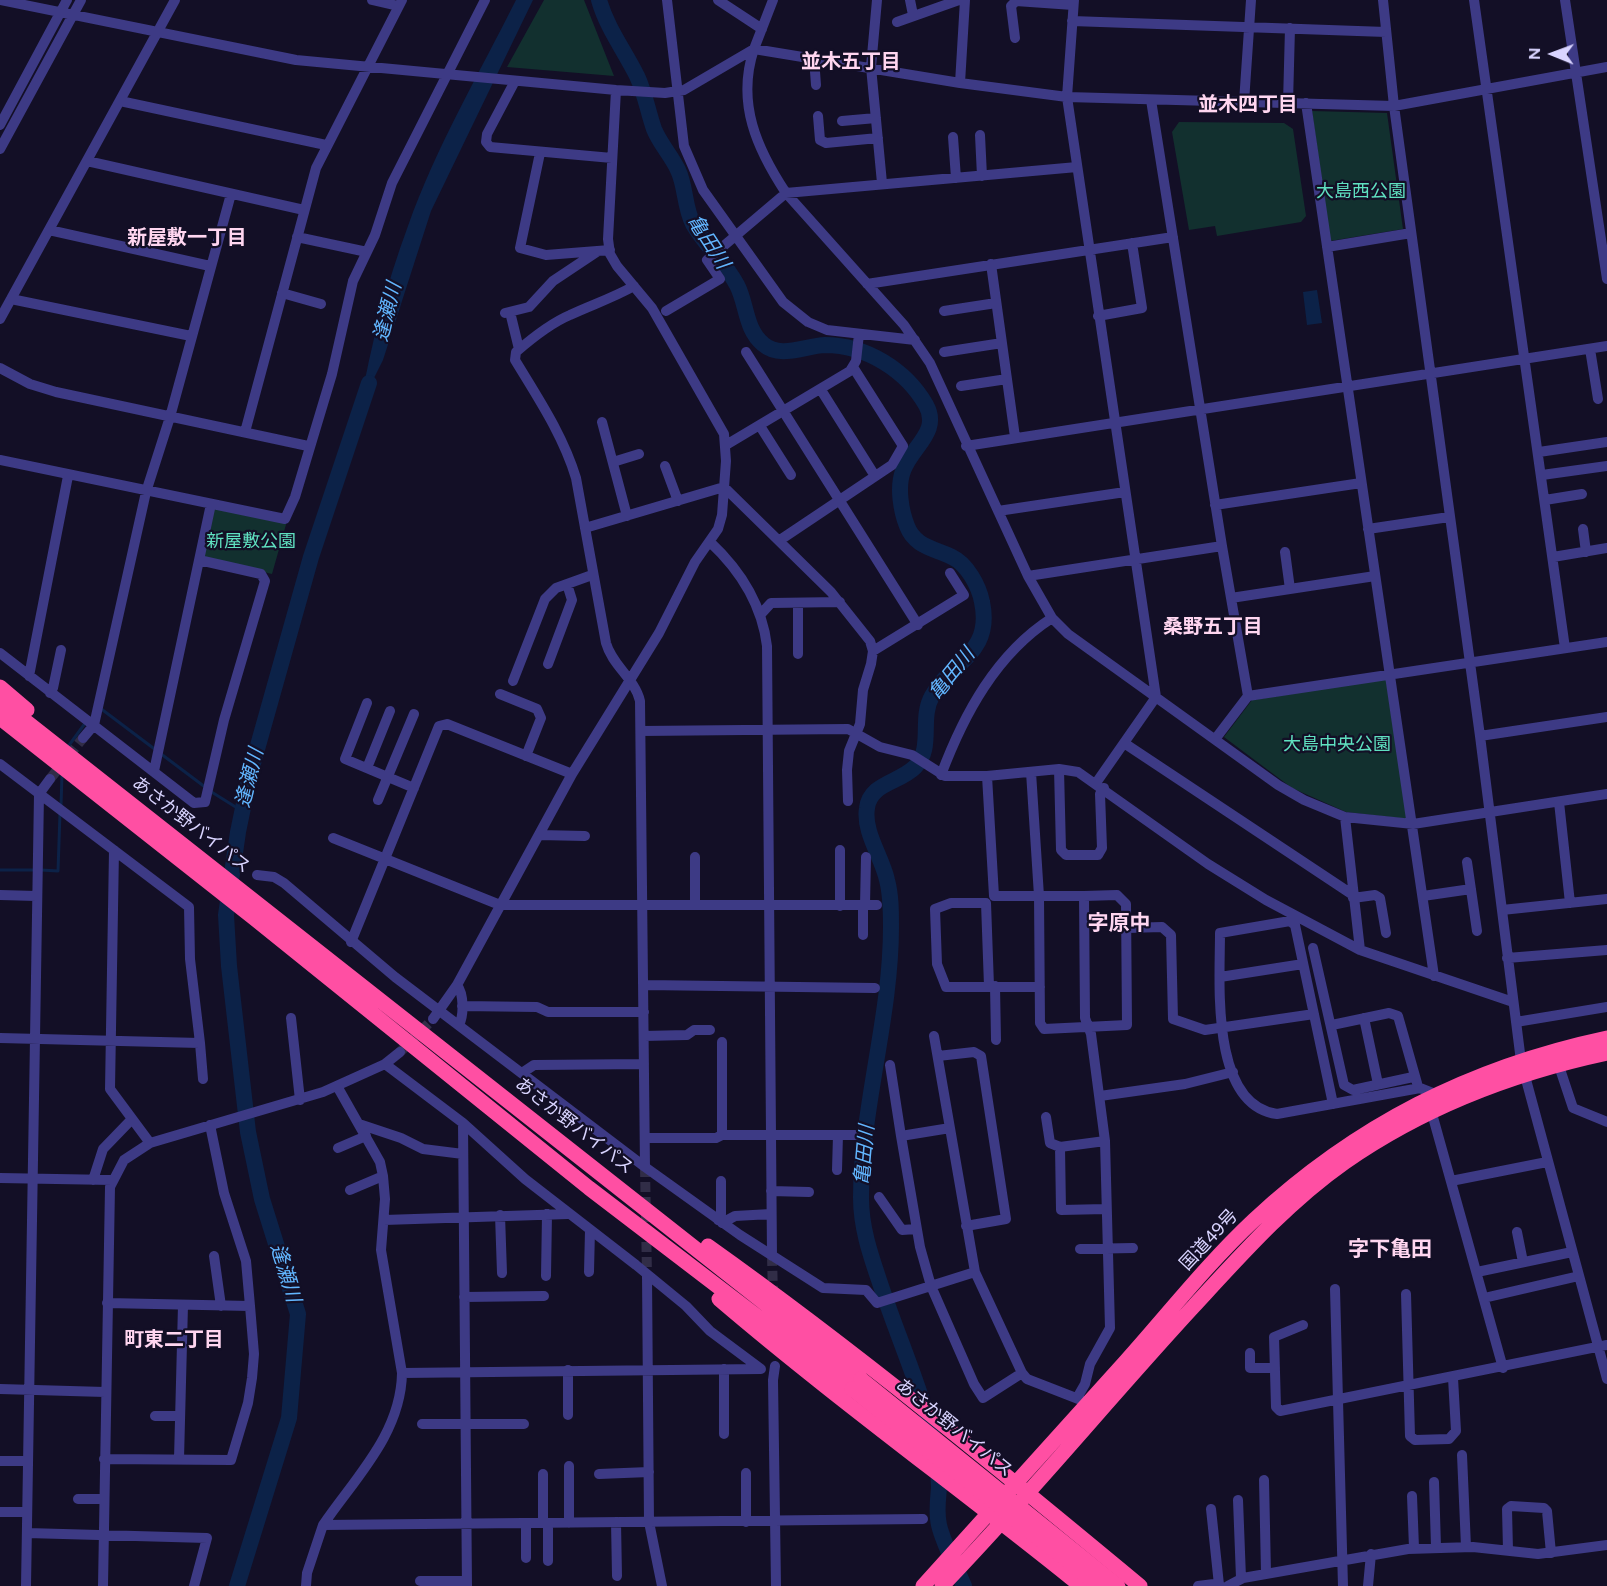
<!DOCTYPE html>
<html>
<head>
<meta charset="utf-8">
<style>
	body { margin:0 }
	#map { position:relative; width:1607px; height:1586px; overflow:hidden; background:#130f26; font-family:Figtree,sans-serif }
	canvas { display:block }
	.north { position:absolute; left:1523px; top:24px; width:60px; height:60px; -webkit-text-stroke:4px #130f26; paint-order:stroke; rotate:271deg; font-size:16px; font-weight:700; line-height:24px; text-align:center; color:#d9d4ff }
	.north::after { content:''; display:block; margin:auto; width:21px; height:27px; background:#d9d4ff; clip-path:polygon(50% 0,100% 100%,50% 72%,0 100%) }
</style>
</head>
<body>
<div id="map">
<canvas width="1607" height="1586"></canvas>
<div class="north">N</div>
</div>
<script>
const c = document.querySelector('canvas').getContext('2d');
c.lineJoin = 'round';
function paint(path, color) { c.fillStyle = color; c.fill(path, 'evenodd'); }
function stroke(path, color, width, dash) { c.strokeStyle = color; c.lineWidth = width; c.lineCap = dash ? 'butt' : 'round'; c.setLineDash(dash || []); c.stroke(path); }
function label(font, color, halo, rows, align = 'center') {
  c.font = font + ' Figtree,"Noto Sans JP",sans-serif'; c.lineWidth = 4.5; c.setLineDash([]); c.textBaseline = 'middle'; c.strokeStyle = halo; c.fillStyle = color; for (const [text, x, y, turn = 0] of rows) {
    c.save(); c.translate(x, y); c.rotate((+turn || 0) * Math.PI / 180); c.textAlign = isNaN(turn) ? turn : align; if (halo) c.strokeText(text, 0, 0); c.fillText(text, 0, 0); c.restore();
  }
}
const green = new Path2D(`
	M544,0h40l30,76 -107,-9z
	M1312,111l75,2 16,116 -73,12z
	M1179,122l105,1 9,6 13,87 -5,6 -84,14 -2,-10 -26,4 -17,-98z
	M213,507l74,14 -15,53 -70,-16z
	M1386,679l21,140 -61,-7 -54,-24 -68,-51 28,-37z`);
const water = new Path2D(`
	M516,0h17l-102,211 -48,149 -23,46c11,-61 26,-121 48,-180 28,-79 71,-152 108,-226z
	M1317,290l5,33 -15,2 -4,-33z`);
const stream = new Path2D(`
	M100,708l105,79
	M67,748l19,-26
	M210,791l32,20
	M61,806l1,-32
	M0,870h34
	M41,870l17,1 2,-58`);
const river = new Path2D(`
	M599,0c8,28 25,50 38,76 8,17 11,36 17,53 6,15 17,26 24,41 8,17 6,36 15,54 12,21 32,38 44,61 10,19 8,44 26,59 17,15 41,2 62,1 41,0 81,25 101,60 15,27 -15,42 -23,66 -6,16 -2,40 4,55 8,21 27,22 45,31 15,7 27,29 30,45 11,52 -31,59 -50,94 -13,23 2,52 -17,71 -16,16 -45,16 -48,41 -4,24 15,49 20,72 4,15 4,31 4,47 0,91 -30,180 -30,271 0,32 11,61 21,91 15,45 34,88 47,134 6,20 10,43 10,65 -1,12 -3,24 0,37 5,21 17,41 25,61
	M237,1586l52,-168 9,-104 -36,-115 -14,-67 -19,-166 -3,-51 12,-83 12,-58 61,-217 58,-174`);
const minorTunnel = new Path2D(`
	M50,779l33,-41
	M400,1052l33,-33
	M645,1167l2,108
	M772,1256l1,40`);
const minor = new Path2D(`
	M0,0l296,60 320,30 49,3 19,-3 70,-41 19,-49
	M372,0l26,6
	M667,0l17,146 19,44 80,112 25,20 19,8 88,10
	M718,0l44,29
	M877,0l-6,67 11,116
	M910,0l3,15
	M1074,0l-7,97 89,600 -60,86
	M1383,0l11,106 86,630 41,325 86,318
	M1474,0l91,648
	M1565,0l42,279
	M1072,21l314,11
	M897,22l62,-22
	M1015,38l-4,-32 5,-5 57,4
	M814,58l2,27
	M1607,67l-213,39 -327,-9 -107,-14 -206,-34c-18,54 3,100 32,144l118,132 26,38 98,213 24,42 16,16 210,151 26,15 41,17 68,7 194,-30
	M515,81l-28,53 -1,8 4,5 122,11
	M960,83l5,-83
	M1151,100l71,446 26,150
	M120,101l206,44
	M1244,102l7,-102
	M1288,103l2,-75
	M1306,103l128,873
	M818,116l2,24 6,3 52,-5
	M842,121l34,-3
	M0,125l67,-125
	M980,135l2,41
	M953,137l3,41
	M0,149l81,-149
	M540,153l-20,95 26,7 64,-5
	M87,161l217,49
	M49,230l161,36
	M297,237l70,15
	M1327,247l84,-14
	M991,264l24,173
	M867,284l306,-47
	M634,286c-21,12 -43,19 -64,29 -19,8 -39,24 -54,37l-1,8c23,38 48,75 61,118l30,165c6,22 29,36 34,58l5,466
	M282,293l39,11
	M11,299l180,37
	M666,311l54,-32 -13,-19 79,-67 291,-26
	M944,311l52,-8
	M510,312l9,37
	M505,313l24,-6 24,-26 45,-30
	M1098,316l44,-8 -10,-65
	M0,319l175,-319
	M1590,349l8,50
	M746,352l172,273
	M944,352l58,-9
	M0,368l30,16 26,8 252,54
	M961,386l46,-7
	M821,390l54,86
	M602,422l25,94
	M760,426l31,49
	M245,432l71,-264 86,-168
	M726,445l124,-74 6,-10 3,-27
	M966,446l641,-100
	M1539,452l68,-10
	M0,460l285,59 10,-22 37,-123 21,-93 22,-46 17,-52 93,-183
	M613,462l26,-8
	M665,466l13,35
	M1542,475l65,-9
	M1545,500l37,-6
	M1215,505l146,-22
	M998,511l127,-19
	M585,528l139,-41 107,105 39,49 3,10 -2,13 -8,26 -3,34 -11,27 -2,19 1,31
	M1368,529l81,-12
	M1583,529l3,23
	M780,540l112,-75 11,-19 -50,-79
	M710,542c30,28 52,63 57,104l5,610
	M1285,552l5,37
	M1553,557l54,-9
	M1028,576l194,-30
	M1231,598l144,-22
	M798,603v51
	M760,615l11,-12 69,-1
	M873,651l91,-56 -14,-22
	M0,653l194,150 11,-1 19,-82 41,-139 -4,-7 -62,-14
	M548,664l24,-64 -5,-16
	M29,676l39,-200
	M513,681l32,-82 11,-11 36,-13
	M50,693l3,-5 8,-38
	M500,694l37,15 4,9 -15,38
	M367,703l-22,56 69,29
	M641,731l207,-2 32,18 32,8 33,21h42l72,-7 19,3 130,92 58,36 94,50 153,52
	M1480,736l127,-19
	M83,738l11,-13 52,-233 24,-75 61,-223
	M1216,738l32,-42 359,-54
	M1124,743l229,152
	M0,764l189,143 1,52 10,84 -200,-5
	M367,768l23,-57
	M1059,769l2,81 5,5h32l4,-7 -2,-54 4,-6
	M154,771l57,-267
	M1031,772l8,124 1,127 4,6 83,-4 -1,-121 -9,-9 -33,1
	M941,775c23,-61 55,-121 111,-157
	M987,776l7,120h90l1,122 6,16 14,107 5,187 -20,36 -5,20 -8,14
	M378,800l36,-86
	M1559,802l11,101
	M1345,817l15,133
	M539,835l46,1
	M333,838l167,67h377
	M695,857v48
	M1467,862l10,69
	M257,875l17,2 10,6 111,94 250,190 95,68 83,53 43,2 11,13 98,-31
	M0,895l36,1
	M1423,896l48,-7
	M1353,898l22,-3 5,3 6,35
	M865,905l1,-48
	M840,906v-56
	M1502,910l105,-11
	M1294,915l-4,6 -70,12c0,49 -10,172 57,181l143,-26 15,6
	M1290,921l5,4 38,179
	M1127,928l35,-1 9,8 2,84 32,11 109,-16
	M863,935v-30
	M351,942l88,-216 8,-2 125,50
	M1313,948l31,137 9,5 60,-13
	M1507,958l100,-8
	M1220,977l83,-13
	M457,985c7,9 7,30 2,40
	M644,985l231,3
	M989,986l-3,-83h-35l-16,6 2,55 9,23h94
	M995,986l1,54
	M462,1006l75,1 11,5h96
	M291,1018l9,82
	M1364,1018l14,66
	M433,1019l24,-34 115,-211 87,-141 36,-71 23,-33 4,-14 4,-54 -2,-27 -72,-126 -35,-42 -7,-12 -2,-15 8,-149
	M1516,1022l91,-15
	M1332,1025l57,-12 9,3 19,67
	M644,1036l43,-1 7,-5h16
	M934,1036l41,236 47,101 5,6 54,21
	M200,1043l3,36
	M938,1056l36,-4 7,4 25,163 -40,7
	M1558,1063l15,45 34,14
	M890,1065l11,71
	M522,1073l12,-8 110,-1
	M337,1086l43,76 3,14 2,23 -4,51 21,123 359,-4 -51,-38 -24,-25 -50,-41 -111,-86 -62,-56 -78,-59
	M1100,1096l85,-12 48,-12
	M1431,1110l72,258
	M1046,1117l4,26 10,4
	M463,1123l4,463
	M359,1124l42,14 22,11 40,5
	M210,1125l14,68 22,68 4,45
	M950,1128l-49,8 19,111 11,39 43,98 9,14 39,-25
	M722,1135v-93
	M645,1138h71l6,-3h133
	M1105,1141l-45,6 1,63 45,-1
	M150,1143l173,-51 62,-28 15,-12
	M338,1148l28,-12
	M837,1170l1,-35
	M0,1178l112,2
	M93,1180l10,-31 29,-30
	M1451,1181l96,-19
	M350,1190l33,-14
	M771,1191l38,1
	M879,1197l23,33 14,-1
	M500,1215l2,58
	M384,1220l184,-6
	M718,1220l3,-6v-33
	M722,1223l13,-7 36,-2
	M1517,1232l6,30
	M1080,1249l53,-1
	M214,1256l7,50
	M589,1272l1,-42
	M1477,1272l95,-20
	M647,1275l2,247 13,64
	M546,1276l1,-62
	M1335,1289l8,297
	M1406,1294l4,142 5,4 34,-1 7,-8 -3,-53
	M464,1297l80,-1
	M1484,1298l95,-22
	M1303,1325l-29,12 2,70 4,4 327,-66
	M1250,1353v15h25
	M775,1366l-2,14 3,206
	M724,1369v65
	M0,1389l105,3
	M568,1415v-45
	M155,1416h25
	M422,1424h102
	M1462,1455l4,92
	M104,1459l127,1 17,-57 4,-25 2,-24 -4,-48 -143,-3
	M179,1459l4,-154
	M0,1461h27
	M569,1466v57
	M746,1473v49
	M543,1474v49
	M599,1474l50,-2
	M1264,1480l2,93
	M1434,1482l2,65
	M1412,1496l2,52
	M78,1499h26
	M1238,1500l3,78
	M1211,1509l8,76
	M0,1512h27
	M616,1522l1,54
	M323,1525c32,-47 78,-91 79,-152
	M27,1533l180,5 -13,48
	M1508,1550l-1,-41 4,-3 33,2 3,3 4,42
	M526,1558v-35
	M548,1561v-38
	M420,1581h47
	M26,1586l13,-792 11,-15
	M103,1586l7,-399 14,-27 26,-17 -40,-54 4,-239
	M306,1586l1,-13 16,-48 600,-6
	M1198,1586l16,-2 7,2
	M1228,1586l15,-8 165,-29 65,-2 65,7 69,-9
	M1368,1586l3,-32`);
const highway = new Path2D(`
	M0,687l27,23
	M0,701l861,678
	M0,718l254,200 335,270 263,201
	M708,1246c149,106 291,223 432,340
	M719,1299c117,100 242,190 362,287
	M923,1586c68,-75 136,-150 203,-225 42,-47 82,-98 128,-141 102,-95 217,-153 353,-182
	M942,1586c87,-90 167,-188 252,-280 47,-51 94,-104 151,-144 79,-55 168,-89 262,-109`);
const highwayBridge = new Path2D(`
	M861,1379l257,207
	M852,1389l247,197`);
const parkNames = [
	["大島西公園",1361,192],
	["新屋敷公園",251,542],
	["大島中央公園",1337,745]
];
const streetNames = [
	["あさか野バイパス",191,825,38],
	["あさか野バイパス",574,1126,38],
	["国道49号",1209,1240,-47],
	["あさか野バイパス",954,1428,39]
];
const neighbourhoodNames = [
	["並木五丁目",851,62],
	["並木四丁目",1248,105],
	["新屋敷一丁目",187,238],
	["桑野五丁目",1213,627],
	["町東二丁目",174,1340]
];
const waterNames = [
	["亀田川",708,242,57],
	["逢瀬川",388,312,-76],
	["亀田川",952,674,-51],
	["逢瀬川",250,778,-76],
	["亀田川",865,1155,-85],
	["逢瀬川",285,1273,73]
];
const quarterNames = [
	["字原中",1119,924],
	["字下亀田",1390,1250]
];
paint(green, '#12302f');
paint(water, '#0c2248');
stroke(stream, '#0c2248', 3);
stroke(river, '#0c2248', 16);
stroke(minorTunnel, '#312d47', 10, [10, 5]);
stroke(minor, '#3d3a85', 10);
stroke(highway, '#ff4fa3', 15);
stroke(highwayBridge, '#ff4fa3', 15);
label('18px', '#5fe0c0', '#130f26', parkNames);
label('18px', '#d9d4ff', '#130f26', streetNames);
label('bold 20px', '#ffd6f0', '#130f26', neighbourhoodNames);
label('italic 20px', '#62b6ff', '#130f26', waterNames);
label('bold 21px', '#ffd6f0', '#130f26', quarterNames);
</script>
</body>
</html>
